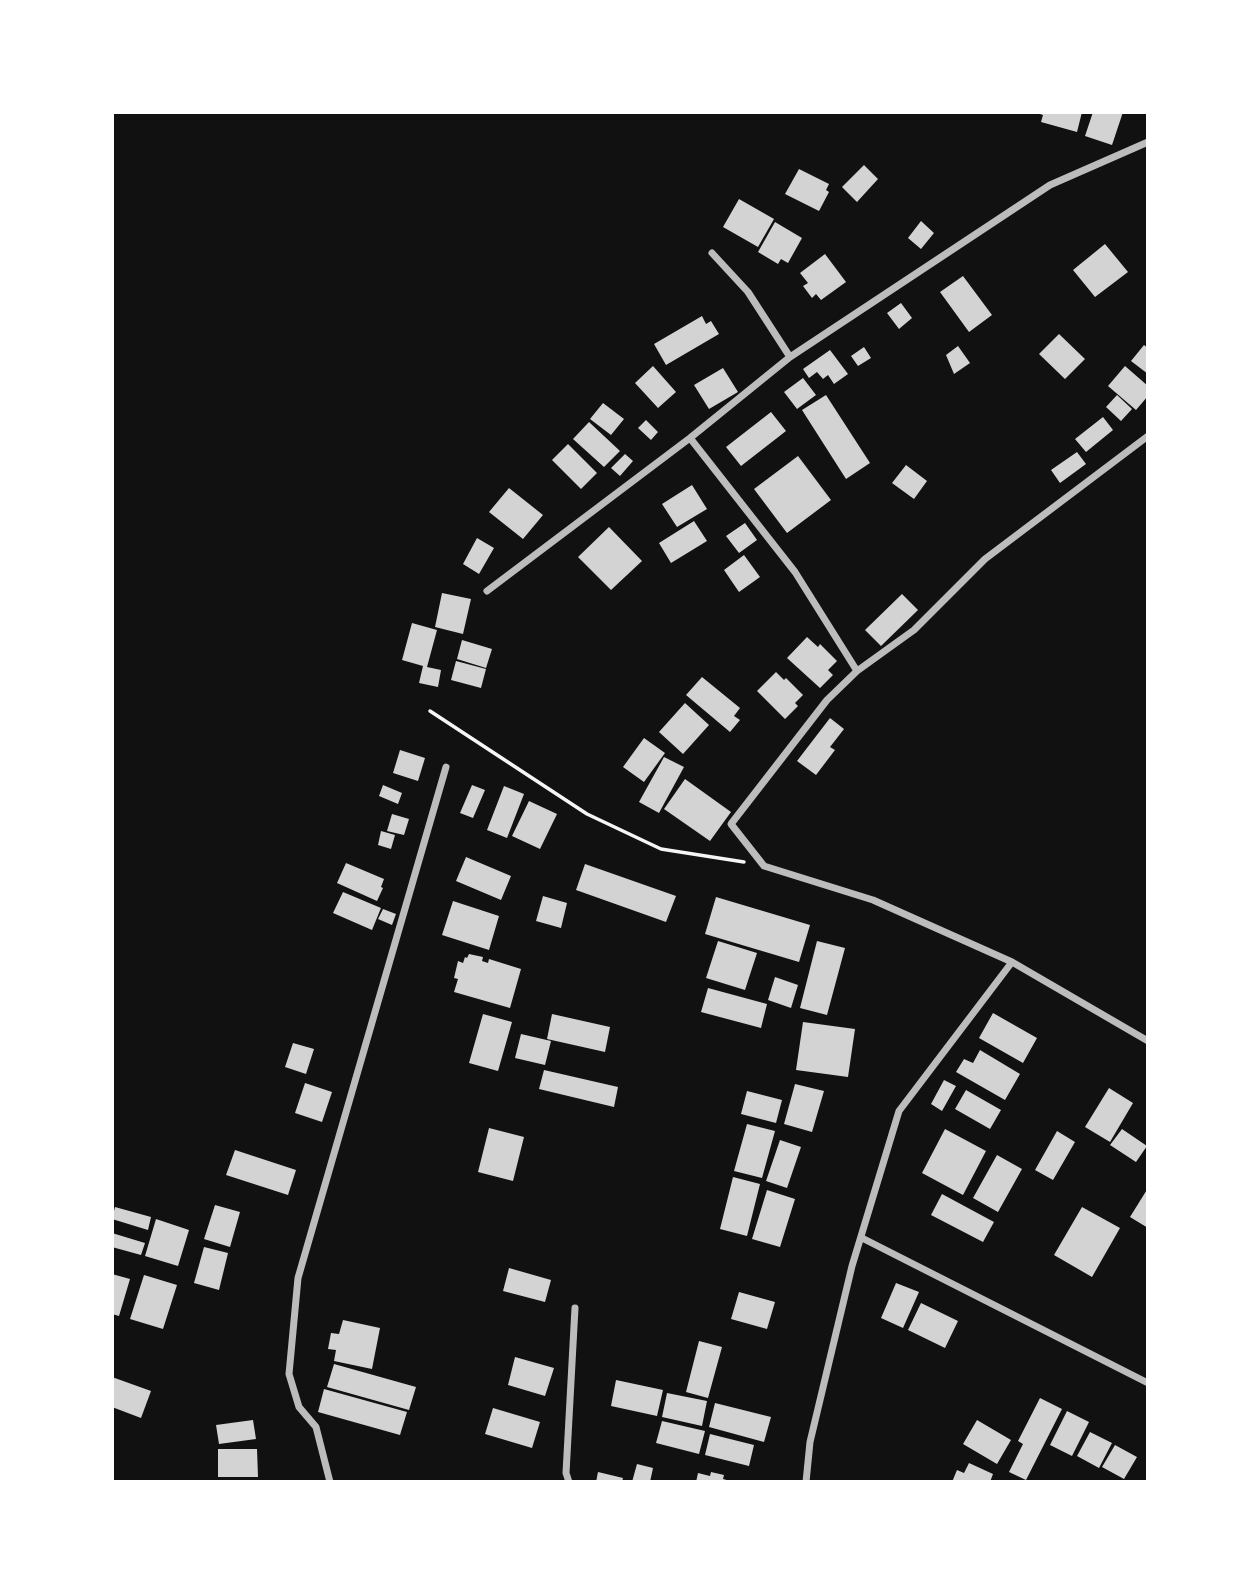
<!DOCTYPE html>
<html>
<head>
<meta charset="utf-8">
<style>
	body { margin:0 }
	#map { position:relative; width:1260px; height:1594px; overflow:hidden; background:#111; font-family:"Asap Condensed",sans-serif }
	canvas { display:block }
	.frame { position:absolute; inset:0; border:114px solid #fff; pointer-events:none }
</style>
</head>
<body>
<div id="map">
<canvas width="1260" height="1594"></canvas>
<div class="frame"></div>
</div>
<script>
const c = document.querySelector('canvas').getContext('2d');
c.lineJoin = 'round';
function paint(path, color) { c.fillStyle = color; c.fill(path, 'evenodd'); }
function stroke(path, color, width, dash) { c.strokeStyle = color; c.lineWidth = width; c.lineCap = dash ? 'butt' : 'round'; c.setLineDash(dash || []); c.stroke(path); }
const building = new Path2D(`
	M1034,112h48l-5,20 -36,-10 2,-7z
	M1093,112h30l-11,33 -27,-9z
	M864,165l14,14 -21,23 -15,-15z
	M799,169l30,15 -3,6 3,2 -10,19 -34,-17z
	M739,199l35,20 -16,28 -35,-20z
	M921,221l13,12 -13,16 -13,-11z
	M775,222l27,16 -14,25 -7,-4 -3,5 -20,-12z
	M1105,244l23,28 -33,25 -22,-27z
	M825,254l21,28 -25,18 -5,-6 -4,4 -9,-12 5,-3 -8,-10z
	M963,276l29,39 -23,17 -29,-40z
	M901,303l11,15 -13,11 -12,-16z
	M702,316l4,8 5,-3 8,13 -53,31 -12,-21z
	M1059,334l26,25 -20,20 -26,-25z
	M1144,345l4,3v26l-17,-13z
	M958,346l12,17 -16,11 -8,-19z
	M864,347l7,11 -13,8 -7,-10z
	M830,350l18,24 -14,10 -6,-9 -5,4 -6,-7 -8,6 -6,-9z
	M653,366l23,26 -18,16 -23,-25z
	M1125,366l23,20v10l-12,14 -28,-24z
	M723,368l15,24 -29,17 -15,-24z
	M803,378l13,17 -19,14 -13,-17z
	M826,395l44,68 -24,16 -44,-69z
	M1117,395l15,14 -11,12 -15,-14z
	M603,403l21,16 -13,16 -21,-16z
	M771,412l15,19 -45,35 -15,-19z
	M1103,417l10,13 -27,22 -11,-13z
	M646,420l12,12 -7,8 -13,-12z
	M589,422l31,29 -16,16 -31,-28z
	M568,444l29,29 -16,16 -29,-29z
	M1077,452l9,12 -26,19 -9,-13z
	M625,454l8,7 -13,15 -9,-8z
	M798,456l33,44 -44,33 -33,-44z
	M906,465l21,16 -13,18 -22,-16z
	M692,485l15,24 -30,18 -15,-23z
	M509,488l34,27 -20,24 -34,-27z
	M694,521l13,20 -36,22 -12,-20z
	M745,523l12,17 -18,13 -13,-17z
	M609,527l33,34 -31,29 -33,-33z
	M477,538l17,10 -15,26 -16,-10z
	M744,555l16,22 -21,15 -15,-22z
	M442,593l29,6 -8,35 -28,-7z
	M902,594l16,16 -37,36 -16,-16z
	M412,623l25,7 -10,37 14,3 -3,17 -19,-4 4,-17 -21,-6z
	M807,637l11,10 2,-3 17,17 -9,9 5,5 -13,13 -33,-30z
	M462,640l30,9 -6,19 -29,-9z
	M456,661l30,8 -5,19 -30,-8z
	M776,672l8,8 2,-2 17,17 -8,8 3,3 -13,13 -28,-28z
	M702,677l38,31 -6,8 6,4 -10,12 -44,-37z
	M685,703l24,22 -26,29 -24,-22z
	M830,718l14,11 -14,18 5,3 -19,25 -19,-14z
	M644,738l21,15 -21,29 -21,-15z
	M400,750l25,8 -7,23 -25,-8z
	M664,757l20,10 -25,46 -20,-11z
	M685,779l46,33 -21,29 -46,-32z
	M383,785l19,8 -4,11 -19,-8z
	M472,785l13,5 -12,28 -13,-5z
	M504,786l20,8 -17,44 -20,-8z
	M529,801l28,13 -17,35 -28,-13z
	M392,814l17,5 -5,16 -17,-4z
	M381,831l14,4 -4,14 -13,-4z
	M466,857l45,19 -10,24 -45,-19z
	M346,863l38,16 -3,8 2,1 -6,13 -40,-18z
	M585,864l91,32 -10,26 -90,-32z
	M343,892l38,16 -9,22 -39,-17z
	M543,896l24,7 -6,25 -25,-7z
	M716,897l94,28 -11,37 -94,-28z
	M453,901l46,15 -10,34 -47,-15z
	M383,909l13,5 -4,11 -14,-6z
	M718,941l39,12 -12,37 -39,-12z
	M817,941l28,7 -18,67 -27,-7z
	M469,954l14,3 -1,4 6,2 1,-4 32,10 -11,39 -56,-16 4,-13 -4,-1 4,-17 5,2 2,-6 2,1z
	M775,977l23,8 -7,23 -23,-8z
	M708,988l59,16 -6,24 -60,-16z
	M993,1013l44,25 -14,25 -44,-25z
	M483,1014l29,8 -14,49 -29,-8z
	M552,1014l58,13 -5,25 -58,-13z
	M803,1022l52,7 -7,48 -52,-7z
	M521,1034l30,7 -6,24 -30,-7z
	M293,1043l21,6 -8,25 -21,-7z
	M980,1050l40,24 -15,26 -49,-28 8,-13 9,4z
	M544,1070l74,17 -4,20 -75,-18z
	M944,1080l12,6 -14,25 -11,-7z
	M305,1083l27,9 -10,30 -27,-9z
	M795,1084l29,7 -12,41 -28,-8z
	M1109,1088l24,15 -23,39 -25,-15z
	M966,1090l35,20 -11,19 -35,-20z
	M747,1091l35,9 -6,23 -35,-9z
	M747,1124l28,7 -13,47 -28,-7z
	M489,1128l35,9 -11,44 -35,-9z
	M945,1129l41,22 -23,44 -41,-22z
	M1122,1129l25,17 -11,16 -26,-17z
	M1057,1131l18,11 -22,38 -18,-10z
	M780,1140l21,7 -14,41 -21,-7z
	M235,1150l61,20 -8,25 -62,-20z
	M997,1155l25,14 -24,43 -25,-14z
	M733,1177l27,7 -13,52 -27,-7z
	M1148,1188v40l-18,-11z
	M767,1190l28,9 -15,48 -28,-8z
	M942,1194l52,28 -11,20 -52,-27z
	M215,1205l25,7 -10,35 -26,-8z
	M115,1207l36,10 -3,13 -36,-11z
	M1082,1207l38,21 -28,49 -38,-22z
	M156,1219l33,11 -11,36 -33,-10z
	M112,1233l33,10 -4,12 -29,-8z
	M204,1247l24,6 -9,37 -25,-7z
	M509,1268l42,12 -6,22 -42,-11z
	M112,1274l18,5 -11,37 -7,-2z
	M144,1275l33,10 -14,44 -33,-10z
	M896,1283l23,9 -16,36 -22,-10z
	M739,1292l36,10 -8,27 -36,-10z
	M921,1303l37,18 -13,27 -37,-18z
	M343,1320l37,8 -8,41 -38,-8 2,-11 -8,-1 3,-16 8,1z
	M699,1341l23,6 -14,51 -22,-6z
	M515,1357l39,11 -9,28 -37,-11z
	M334,1364l82,23 -7,23 -82,-23z
	M112,1377l39,14 -10,27 -29,-11z
	M616,1380l47,10 -6,26 -46,-10z
	M324,1389l83,23 -7,23 -82,-23z
	M667,1393l40,8 -5,25 -40,-9z
	M1040,1398l22,11 -36,71 -17,-8 14,-28 -5,-3z
	M715,1403l56,14 -7,25 -55,-15z
	M493,1408l47,14 -8,26 -47,-14z
	M1067,1411l22,11 -17,34 -22,-11z
	M253,1420l3,19 -37,5 -3,-19z
	M977,1420l34,20 -14,24 -34,-20z
	M662,1421l43,10 -6,23 -43,-11z
	M1090,1432l22,11 -13,25 -22,-12z
	M710,1434l44,11 -5,21 -44,-11z
	M1115,1445l22,12 -13,22 -22,-12z
	M218,1449h39l1,28h-40z
	M969,1463l24,11 -3,8h-38l5,-12 7,3z
	M637,1464l16,4 -3,14h-18z
	M598,1472l25,6 -1,4h-26z
	M711,1472l13,3 -1,4 11,3h-38l2,-9 12,3z`);
const path = new Path2D(`
	M430,711l157,103 74,35 83,13`);
const minor = new Path2D(`
	M712,253l36,39 42,65
	M1148,436l-163,123 -71,71 -57,41 -30,29 -96,124 33,42 109,34 139,62 136,79
	M690,438l105,134 62,99
	M487,591l203,-153 100,-81 260,-172 98,-43
	M862,1238l286,145
	M330,1482l-14,-55 -17,-20 -10,-33 9,-96 148,-511
	M569,1482l-3,-9 9,-165
	M806,1482l4,-40 42,-176 47,-155 113,-149`);
paint(building, '#d3d3d3');
stroke(path, '#f5f5f5', 3.5);
stroke(minor, '#bcbcbc', 7);
</script>
</body>
</html>
